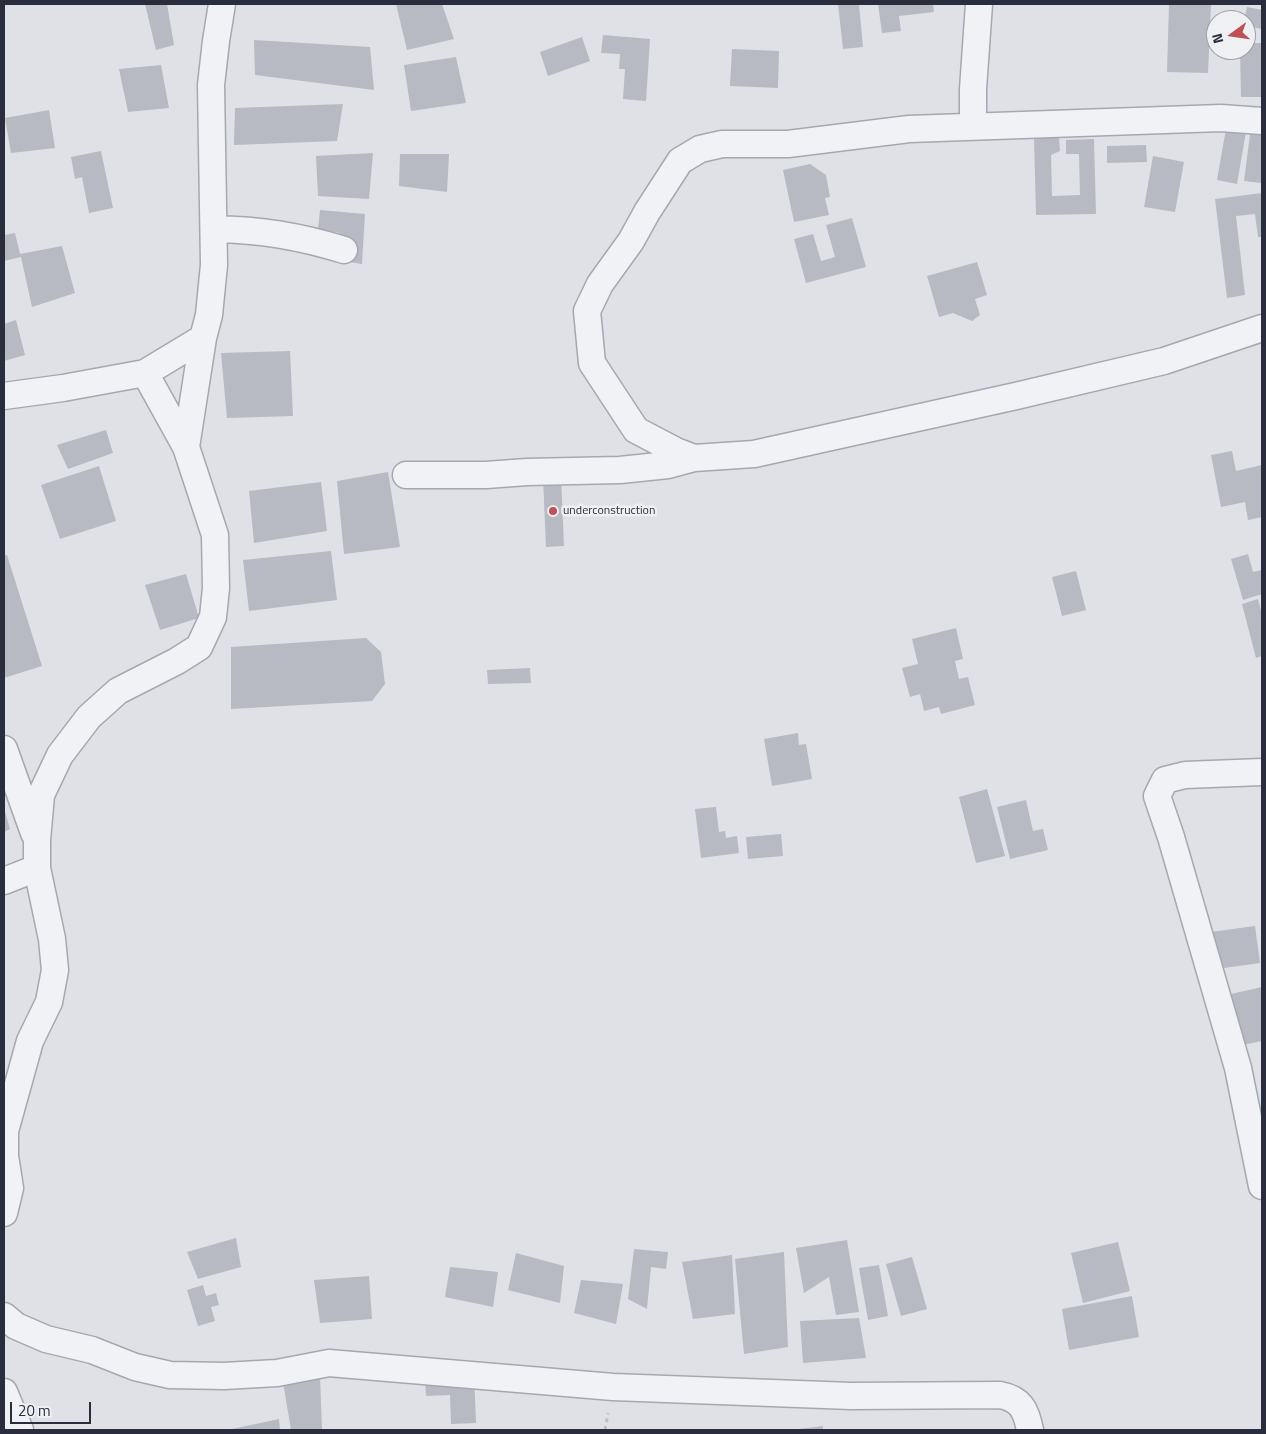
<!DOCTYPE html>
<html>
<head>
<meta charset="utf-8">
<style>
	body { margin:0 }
	#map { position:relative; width:1266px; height:1434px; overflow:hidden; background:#dfe1e7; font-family:"Titillium Web",sans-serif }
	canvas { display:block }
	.frame { position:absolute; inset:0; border:5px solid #2a2e3c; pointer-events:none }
	.north { position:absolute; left:1206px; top:10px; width:50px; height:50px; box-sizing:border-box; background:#eef0f4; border:1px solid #a0a2aa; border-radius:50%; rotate:256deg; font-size:14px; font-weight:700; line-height:20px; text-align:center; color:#2a2e3c }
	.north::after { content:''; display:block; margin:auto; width:18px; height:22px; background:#be5156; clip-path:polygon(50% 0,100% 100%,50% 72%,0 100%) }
	.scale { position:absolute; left:10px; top:1402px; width:81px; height:22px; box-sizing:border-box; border:2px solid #2a2e3c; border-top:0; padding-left:6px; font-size:15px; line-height:18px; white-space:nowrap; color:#2a2e3c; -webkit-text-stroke:4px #eef0f4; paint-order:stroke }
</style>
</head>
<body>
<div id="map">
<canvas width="1266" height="1434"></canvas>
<div class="frame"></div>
<div class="north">N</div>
<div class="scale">20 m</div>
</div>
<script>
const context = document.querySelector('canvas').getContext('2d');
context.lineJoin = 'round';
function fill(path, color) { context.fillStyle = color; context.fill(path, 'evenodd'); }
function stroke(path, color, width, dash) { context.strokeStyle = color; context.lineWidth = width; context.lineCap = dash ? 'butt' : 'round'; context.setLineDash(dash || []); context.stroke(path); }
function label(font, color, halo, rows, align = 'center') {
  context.font = font + ' "Titillium Web",sans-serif'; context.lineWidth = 5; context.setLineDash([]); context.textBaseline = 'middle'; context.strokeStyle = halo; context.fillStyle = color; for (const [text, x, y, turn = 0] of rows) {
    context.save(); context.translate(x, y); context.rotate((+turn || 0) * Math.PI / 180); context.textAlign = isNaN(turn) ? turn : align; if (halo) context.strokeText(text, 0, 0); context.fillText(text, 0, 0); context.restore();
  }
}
const building = new Path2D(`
	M145 4H167L174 45 156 50Z
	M396 4H442L454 39 407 50Z
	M838 4H859L863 47 843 49Z
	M878 4H933L934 12 899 16 901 31 882 33Z
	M1169 4H1211L1208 73 1167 72Z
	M1247 7 1262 10V29L1246 26V20H1244Z
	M603 35 650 39 646 101 623 99 625 69H619L620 54 601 53Z
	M582 37 590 61 548 76 540 52Z
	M254 40 370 47 374 90 255 75Z
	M1246 43H1262V97H1241L1240 50H1246Z
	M732 49 779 51 778 88 730 86Z
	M456 57 466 103 411 111 404 65Z
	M161 65 169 108 128 112 119 69Z
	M343 104 337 141 234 145 235 108Z
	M49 110 55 148 11 153 5 118Z
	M1227 123 1247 126 1237 184 1217 180Z
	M1251 127 1262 128V183L1244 181Z
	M1034 138H1059L1060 151 1051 155 1052 196 1080 195 1079 154H1066V140L1094 139 1096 214 1036 215Z
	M1146 145 1147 162 1107 163V146Z
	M101 151 113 208 89 213 82 177 75 179 71 157Z
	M373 153 369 199 318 196 316 156Z
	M400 154H449L447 192 399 186Z
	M1153 156 1184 162 1175 212 1144 207Z
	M810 164 826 175 830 197 825 198 829 215 794 222 783 170Z
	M1262 193V237H1258L1255 214 1236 216 1245 295 1227 298 1215 199Z
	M320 210 365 214 362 264 342 261 340 233 318 229Z
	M852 218 866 267 806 283 794 239 813 234 821 261 835 257 826 225Z
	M15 233 20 254 62 246 75 293 32 307 21 257 4 261V235Z
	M977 262 987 295 975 299 980 315 972 321 953 313 939 317 927 276Z
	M16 320 25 355 4 361V324Z
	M290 351 293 416 227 418 221 353Z
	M106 430 113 453 68 469 57 445Z
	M1232 451 1236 471 1262 465V517L1248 520 1245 502 1221 507 1211 455Z
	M99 466 116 521 60 539 41 485Z
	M388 472 400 547 344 554 337 481Z
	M561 475 564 546 546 547 543 477Z
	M321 482 327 531 254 543 249 491Z
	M331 551 337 600 249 611 243 560Z
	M1248 554 1253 572 1262 570V594L1243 600 1231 559Z
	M7 555 42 666 4 678V556Z
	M1076 571 1086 610 1062 616 1052 577Z
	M186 574 199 618 160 630 145 585Z
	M1258 599 1262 615V656L1256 658 1242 604Z
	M956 628 963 659 955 661 959 679 968 677 975 705 941 714 939 707 924 711 920 694 910 697 902 668 918 664 912 639Z
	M366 638 381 652 385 684 372 701 231 709V647Z
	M530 668 531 683 488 684 487 670Z
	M798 733 799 745 806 744 812 779 772 786 764 739Z
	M987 789 1005 856 976 863 959 797Z
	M1026 800 1033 831 1043 829 1048 850 1010 859 997 807Z
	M716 807 719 832 725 831 726 838 737 836 739 853 701 858 695 809Z
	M4 808 10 829 4 832Z
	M781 834 783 856 748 859 746 837Z
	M1255 926 1260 963 1217 969 1211 932Z
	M1262 987V1041L1242 1045 1231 994Z
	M236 1238 241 1267 198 1279 187 1252Z
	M847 1240 859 1312 836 1315 829 1277 804 1293 796 1248Z
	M1118 1242 1130 1291 1083 1303 1071 1253Z
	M634 1249 668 1252 666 1269 651 1267 647 1309 628 1299Z
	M784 1252 788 1347 744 1354 735 1259Z
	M516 1253 564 1266 560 1303 508 1290Z
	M732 1255 735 1314 693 1319 682 1262Z
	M912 1257 927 1309 901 1316 886 1264Z
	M879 1265 888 1316 868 1320 859 1268Z
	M450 1267 498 1272 493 1307 445 1297Z
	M369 1276 372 1319 320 1323 314 1280Z
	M581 1280 623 1284 616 1324 574 1313Z
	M203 1285 206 1296 216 1293 219 1305 211 1307 215 1321 198 1326 187 1290Z
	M1132 1296 1139 1337 1069 1350 1062 1309Z
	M859 1318 866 1358 803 1363 800 1321Z
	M474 1375 476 1423 451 1424 450 1395 426 1396 425 1377Z
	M320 1376 322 1430H291L283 1382Z
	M279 1419 280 1430H232V1429Z
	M823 1426V1430H799V1429Z`);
const path = new Path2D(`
	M605 1430 608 1413`);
const street = new Path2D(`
	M973 126V89L979 4
	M214 229C261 230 299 236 344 250
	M4 396 63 388 145 373 203 338
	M186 447 203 338 209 315 214 265 211 85 216 41 222 4
	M694 458 676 451 636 430 592 363 587 311 600 284 631 241 647 212 680 161 700 149 722 144H788L909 129 1221 118 1262 121
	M406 475H486L527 472 620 470 668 465 694 458 754 454 1016 396 1164 361 1262 328
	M4 749 34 833
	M1262 772 1185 775 1165 780 1157 796 1171 837 1238 1068 1262 1186
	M4 881 37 868
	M4 1213 10 1188 5 1156V1131L30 1041 49 1002 55 970 52 939 37 868V840L41 795 60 755 89 717 118 691 177 661 199 647 213 617 216 588 215 535 186 447 145 373
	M4 1316 16 1326 46 1339 92 1350 135 1367 170 1375 224 1376 277 1373 329 1363 613 1387 851 1396 1000 1395C1021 1399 1026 1410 1030 1430
	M4 1392 20 1430`);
const markers = [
	[553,511,5,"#be5156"]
];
const poiNames = [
	["underconstruction",563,511]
];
fill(building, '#b7bac3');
stroke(street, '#a5a8b0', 29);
stroke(path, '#bdbfc5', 3, [4, 4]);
stroke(street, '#f1f2f5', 26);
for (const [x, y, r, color] of markers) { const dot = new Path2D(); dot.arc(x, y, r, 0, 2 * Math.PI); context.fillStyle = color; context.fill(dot); stroke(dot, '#eef0f4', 2); }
label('12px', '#2a2e3c', '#eef0f4', poiNames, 'left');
</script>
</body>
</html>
